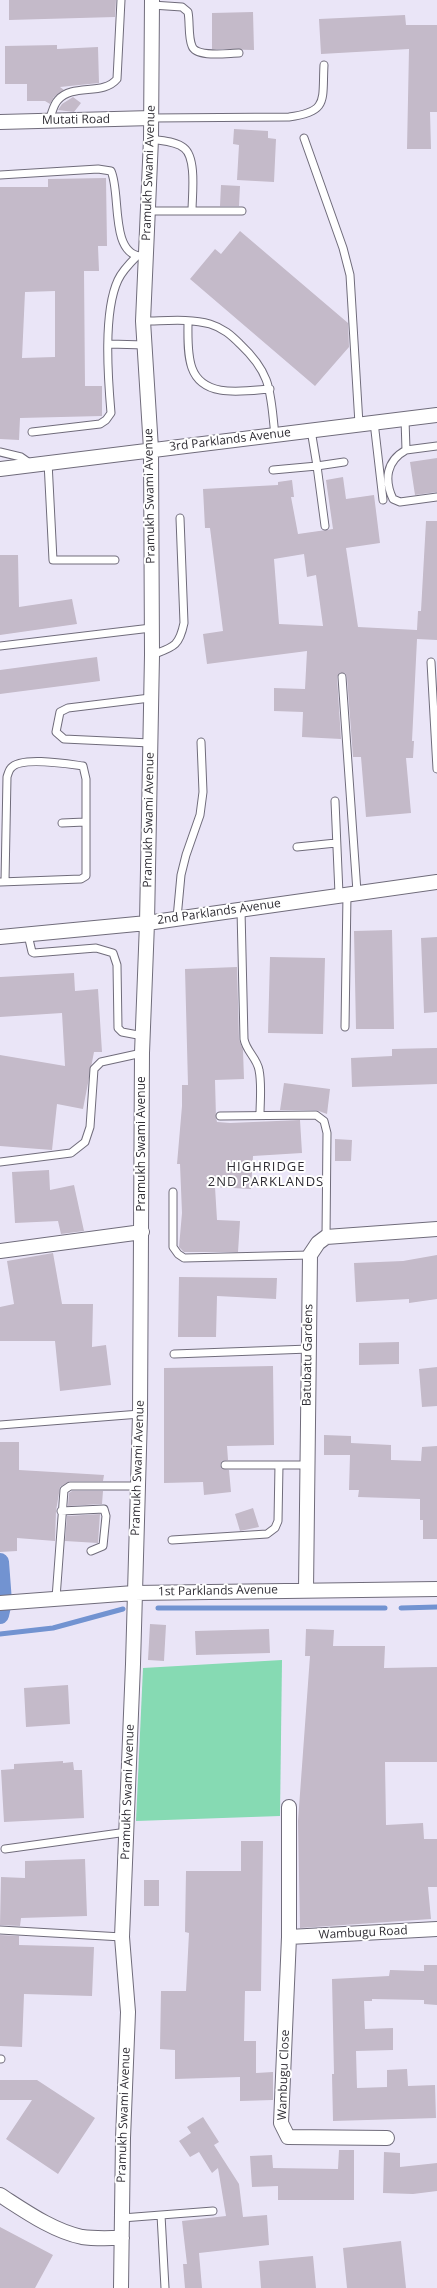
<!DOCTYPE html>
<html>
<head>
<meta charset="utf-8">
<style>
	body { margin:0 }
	canvas { display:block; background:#eae5f7 }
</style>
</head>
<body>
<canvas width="437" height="2288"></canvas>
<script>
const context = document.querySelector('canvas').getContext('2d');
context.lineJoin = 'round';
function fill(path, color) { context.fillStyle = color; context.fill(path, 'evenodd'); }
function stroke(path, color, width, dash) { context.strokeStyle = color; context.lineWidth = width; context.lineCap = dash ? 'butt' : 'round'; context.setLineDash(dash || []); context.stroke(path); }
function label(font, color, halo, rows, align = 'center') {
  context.font = font + ' "Open Sans",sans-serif'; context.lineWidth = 4; context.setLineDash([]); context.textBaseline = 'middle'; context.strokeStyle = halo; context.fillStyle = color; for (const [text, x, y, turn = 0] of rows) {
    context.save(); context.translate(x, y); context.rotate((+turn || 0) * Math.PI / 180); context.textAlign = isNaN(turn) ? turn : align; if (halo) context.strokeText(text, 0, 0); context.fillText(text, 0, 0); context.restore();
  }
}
const green = new Path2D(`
	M282 1660 280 1816 136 1821 143 1668Z`);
const stream = new Path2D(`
	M158 1608H385
	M401 1608 437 1607
	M0 1634 53 1628 123 1609`);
const canal = new Path2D(`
	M0 1562 3 1602 0 1615`);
const building = new Path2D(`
	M9 0H116L115 17 9 20Z
	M253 12 254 50 212 49V13Z
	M405 15 406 25H437V112H430L431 149H407L409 49 321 54 319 19Z
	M57 45V49L98 47 99 83 60 87 64 90 54 97 50 104 45 101H27V84H5V46Z
	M73 97 81 103 74 112 58 110 62 104Z
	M234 129 268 131V138L276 139 274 182 237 180 239 145 233 144Z
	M106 178 107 246H98L99 271H84L85 386H102V416L20 418 19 440 0 439V187H48V179ZM55 291V357L22 358 25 292Z
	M221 185 240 186 239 206H220Z
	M240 231 348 323 349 347 315 386 190 279 215 249 221 254Z
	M437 458V492L415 495 410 462Z
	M343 477 346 499 374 495 380 543 346 548 358 627 417 630 418 611H421L426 521H437V640L417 639 412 741H414L413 758H406L411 813 366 817 361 757H353L347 677 345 673H340L337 677 341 739 302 737 303 712 274 711V688L305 689 307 651 207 664 203 634 223 631 210 528H205L203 489 278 485V482L292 480 294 497H291L298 534 333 529 326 480ZM304 554 307 577 316 575 323 626 279 624 274 559Z
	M0 555H18L19 607 72 599 77 624 0 635Z
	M97 657 100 681 0 694V670Z
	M392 930 394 1029H356L354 931Z
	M437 937V1012L424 1013 421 938Z
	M270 957 325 958 323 1034 268 1033Z
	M237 967 239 1039 243 1050 244 1079 215 1080 216 1118 217 1122 230 1123 300 1120 302 1153 253 1156 251 1189 215 1187 217 1220 240 1221 238 1252H184L179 1247 182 1213 180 1164H177L182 1106V1085H188L185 969Z
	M74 973 75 991 98 989 102 1052H94L83 1109 57 1104 52 1150 0 1146V1055L65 1066 62 1013 0 1017V977Z
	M437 1048V1084L352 1087 351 1058 392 1056V1049Z
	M284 1083 330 1089 327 1114 316 1110H280Z
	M335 1139 352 1140 351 1161H335Z
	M49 1170 50 1190 74 1185 84 1231 61 1234 58 1221 15 1223 12 1172Z
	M53 1253 62 1304H93L92 1347 106 1345 111 1385 60 1391 55 1341H0V1307L14 1304 7 1261Z
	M437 1255V1299L409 1303V1299L356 1302 354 1263 403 1261Z
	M179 1277 277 1278 276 1299 217 1296 216 1337H178Z
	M399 1342V1364L359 1365V1343Z
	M273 1366 274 1445 227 1446 228 1460 222 1461 220 1465 223 1469 229 1470 231 1492 204 1495 203 1482 164 1483V1368Z
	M437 1367V1406L422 1407 419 1369Z
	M324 1435 351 1436V1443L391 1445V1460L421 1461 422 1447 437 1446V1539H423V1520H420V1499L358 1497 359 1490H349L350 1455H324Z
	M0 1442H19V1470L104 1475 103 1481H70L60 1487 56 1511 55 1541 17 1538V1551L0 1552Z
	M72 1491H103L102 1504 68 1506 69 1493Z
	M253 1508 259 1527 240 1531 235 1514Z
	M100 1514 98 1543 65 1541 67 1516Z
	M150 1624 166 1625 164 1661 148 1660Z
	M269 1629 270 1653 196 1655 195 1631Z
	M306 1629 334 1630 333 1646H385L384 1668 437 1667V1762H385L386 1825 423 1823 424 1839H437V1887H428L431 1919 300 1928 298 1821 310 1656H305Z
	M68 1685 70 1724 26 1727 24 1688Z
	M63 1761V1763L73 1762 74 1770H82L84 1818 4 1822 1 1770 14 1769V1764Z
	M241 1841H263L261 1991H245L244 2041H256V2073L273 2072V2100L240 2101V2077L175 2079V2050L160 2049 161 1991H186L189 1933 185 1932 186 1871H241Z
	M85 1859 87 1916 21 1918 20 1926 0 1925 1 1877 25 1878V1861Z
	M144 1880H159V1906H144Z
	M0 1935 19 1936V1945L94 1947 92 1996 24 1994 22 2047 0 2046Z
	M424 1965H437V2005L424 2004V2000L372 1999V2001H364L365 2029 393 2028V2050L356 2051 357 2088 387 2087V2070L407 2069 408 2086 435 2085 436 2118 333 2121 332 2074H334L332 1979 389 1976 390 1970 424 1971Z
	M0 2080H37L95 2118 58 2174 6 2139 32 2100H0Z
	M203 2117 219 2142 214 2145 239 2184 243 2217 267 2215 269 2245 199 2253 202 2288H185L183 2264H187L182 2221 226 2216 218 2168 212 2173 199 2152 190 2157 179 2141 191 2133 187 2127Z
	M339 2150H354V2200H278V2186L252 2187 250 2156 272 2155 273 2168 338 2169Z
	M384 2152 400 2153V2167L437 2163V2191L413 2194 383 2193Z
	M0 2227 53 2255 35 2288H0Z
	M401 2241 406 2288H347L343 2248Z
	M313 2256 316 2288H261L259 2261Z`);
const service = new Path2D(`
	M152 5 182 7 188 12C190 22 188 37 192 46 196 58 228 53 239 53
	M152 118 289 117C329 112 322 100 324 65
	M49 120C52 114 53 105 58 100 73 83 103 96 117 79L121 0
	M304 138 343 248 350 275 359 424
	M151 139C161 141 176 141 184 148 197 158 192 196 192 211
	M0 175 98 169 111 171C121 192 110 253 140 256
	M149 211H242
	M143 321C164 321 190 318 210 324 223 328 231 335 240 344 273 375 270 393 275 435
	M188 322C188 336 187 354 192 368 203 399 244 391 270 389
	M109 344 145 345
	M405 419 406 450 437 446
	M374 422 383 500
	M311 430 317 466 344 462
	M32 432 100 424 106 420 111 413C108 378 103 312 118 280 122 271 130 263 137 256
	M406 450C386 461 384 480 393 499L400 502 437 497
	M0 452 21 457 31 464
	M48 462 53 560H115
	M273 470 317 466 325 526
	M0 646 151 628
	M152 655C173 647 179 647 184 623L180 518
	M431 662 437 769
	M342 677 357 892
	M150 743 64 739 56 732 60 712 68 708 150 698
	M335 801 339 894
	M62 823 85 822
	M297 847 336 843
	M0 882 81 879 86 876V779L83 766C68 764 21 756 11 768 9 770 8 774 7 777L5 881
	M241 910 244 1039C246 1051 257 1058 259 1070 262 1084 260 1101 260 1115
	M177 918 181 875 186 855 200 815 203 792 201 742
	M28 935 32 952 34 953 96 948 113 953 117 965 118 1028 122 1032 143 1036
	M345 1027 347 894
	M220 1116 316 1115 324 1121 327 1133 326 1237
	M0 1162 71 1153 85 1142 90 1127 94 1069 101 1062 142 1053
	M173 1192V1247L178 1254 184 1258 310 1255
	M174 1354 309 1349
	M0 1425 140 1414
	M225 1465H307
	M61 1511 104 1509 106 1516 103 1546 91 1551
	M172 1540 267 1534 275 1528 278 1521 279 1465
	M56 1598 64 1490 70 1486H138
	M5 1849 127 1832
	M0 1930 122 1937
	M0 2059H1
	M161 2215 165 2288
	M122 2218 213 2211`);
const minor = new Path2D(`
	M0 122 152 118
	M0 469 437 415
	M0 937 147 923 437 882
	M0 1251 142 1232
	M306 1590 310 1255 318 1243 326 1237 437 1229
	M0 1603 134 1593 437 1589
	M289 1807V1937L281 2123 288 2137 387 2138
	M289 1937 437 1929
	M0 2195C25 2211 53 2231 82 2237 95 2239 109 2238 122 2238
	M121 2288 123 2138 128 2012 122 1937 133 1664 140 1414 142 1053 147 923 152 655 151 449 143 321 151 139 152 0`);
const streetNames = [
	["Mutati Road",76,120,-1],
	["Pramukh Swami Avenue",149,173,-88],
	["3rd Parklands Avenue",230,440,-7],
	["Pramukh Swami Avenue",150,496,-91],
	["Pramukh Swami Avenue",149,820,-89],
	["2nd Parklands Avenue",219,912,-8],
	["Pramukh Swami Avenue",142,1144,-90],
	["Batubatu Gardens",308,1355,-89],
	["Pramukh Swami Avenue",138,1468,-88],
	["1st Parklands Avenue",218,1591,-1],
	["Pramukh Swami Avenue",128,1792,-88],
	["Wambugu Road",363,1933,-3],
	["Wambugu Close",284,2075,-88],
	["Pramukh Swami Avenue",124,2115,-88]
];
const neighbourhoodNames = [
	["HIGHRIDGE",266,1167],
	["2ND PARKLANDS",266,1182]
];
fill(green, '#86dab3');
stroke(stream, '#7293d1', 5);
stroke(canal, '#7293d1', 18);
fill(building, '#c4bac9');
stroke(service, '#706c7b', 9);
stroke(minor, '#706c7b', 16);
stroke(service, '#fff', 7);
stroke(minor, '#fff', 14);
label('12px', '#302e35', '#fff', streetNames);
context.letterSpacing = '1px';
label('13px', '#302e35', '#fff', neighbourhoodNames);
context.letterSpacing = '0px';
</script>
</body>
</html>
